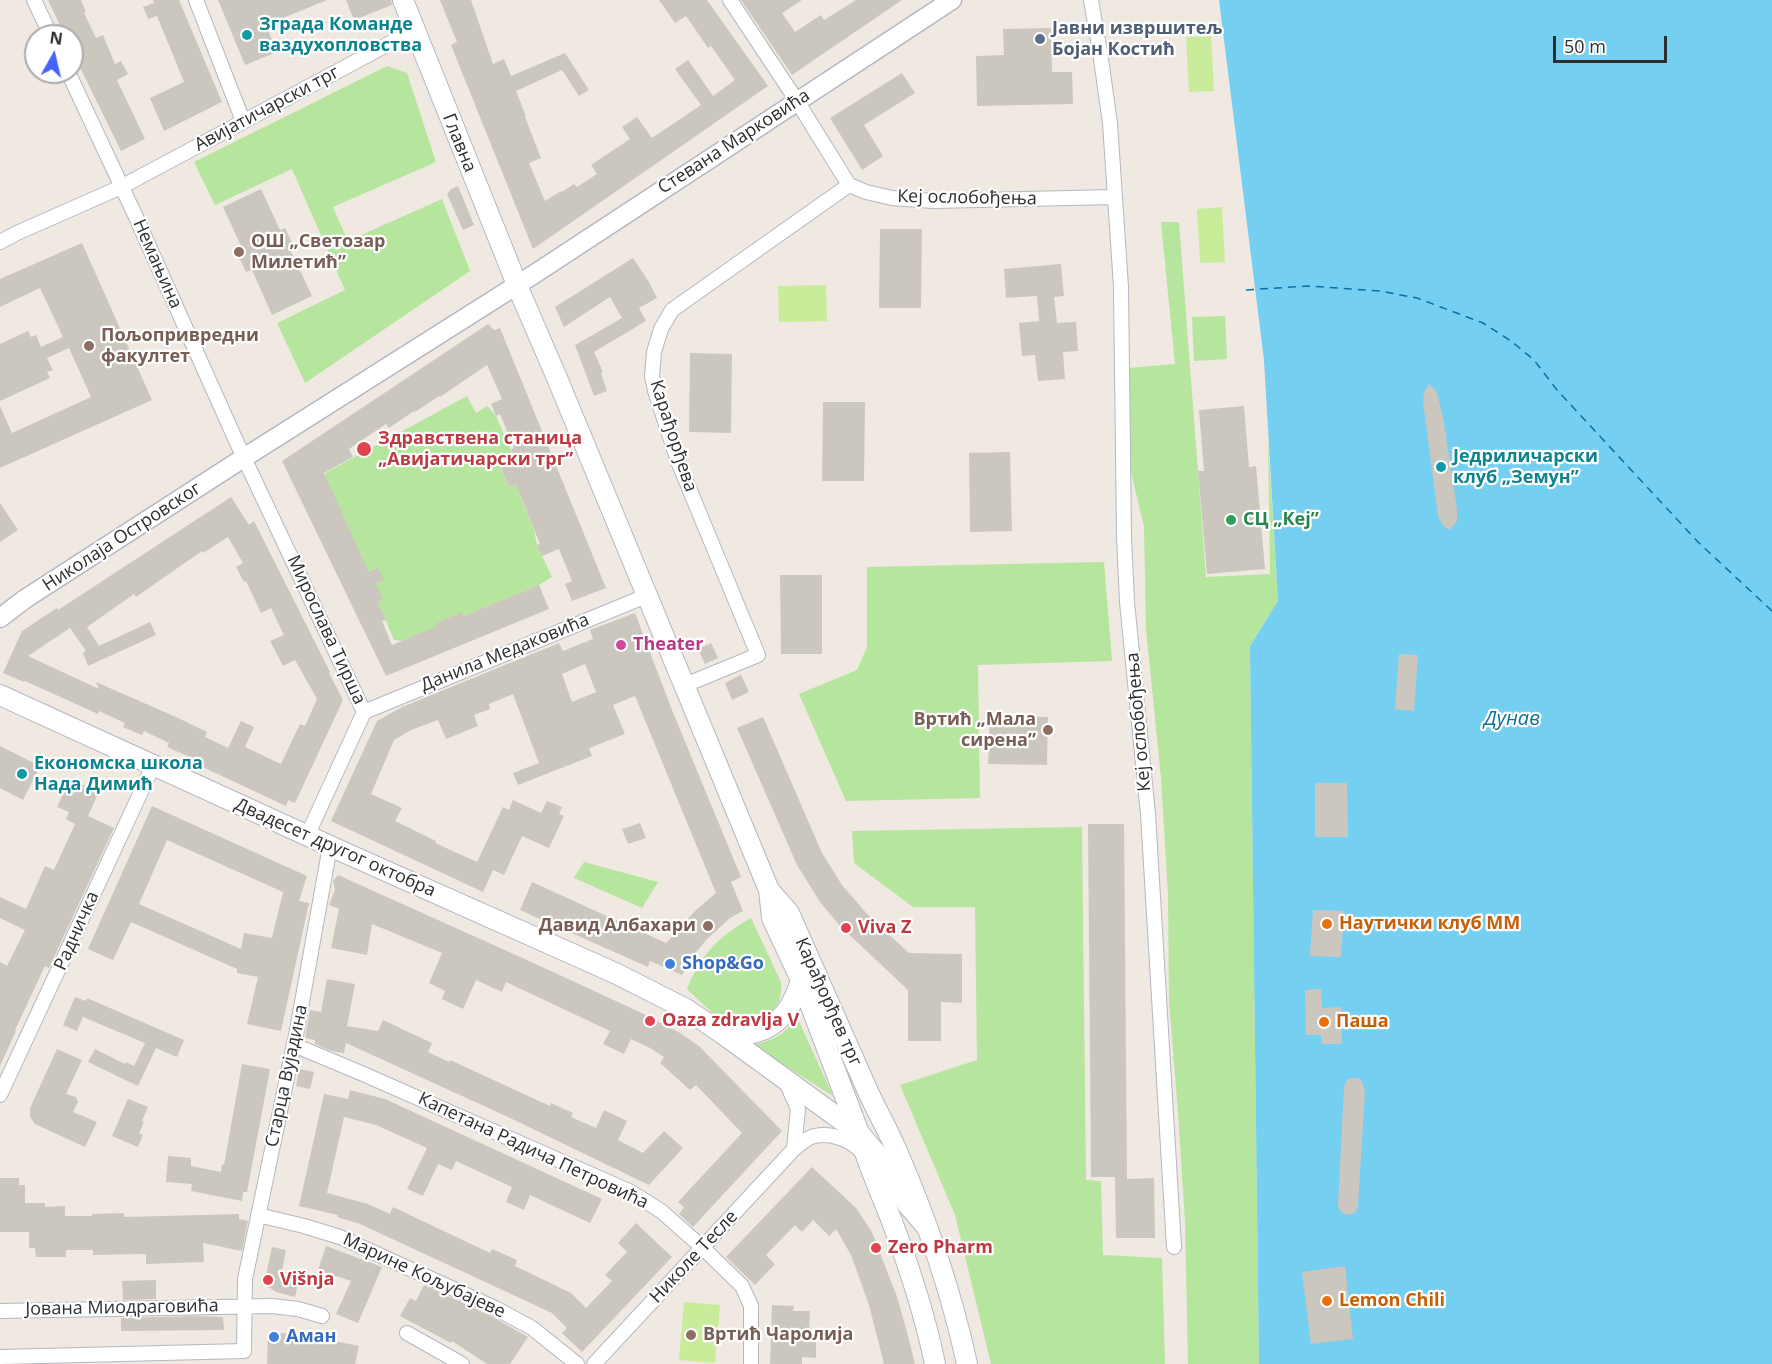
<!DOCTYPE html>
<html>
<head>
<meta charset="utf-8">
<style>
	body { margin:0 }
	#map { position:relative; width:1772px; height:1364px; overflow:hidden; background:#efe9e1; font-family:"Open Sans",sans-serif }
	canvas { display:block }
	.north { position:absolute; left:24px; top:24px; width:60px; height:60px; box-sizing:border-box; background:#fff; border:2px solid #ababab; border-radius:50%; rotate:8deg; font-size:16px; font-weight:700; line-height:24px; text-align:center; color:#2e2e2e }
	.north::after { content:''; display:block; margin:auto; width:21px; height:27px; background:#4264fb; clip-path:polygon(50% 0,100% 100%,50% 72%,0 100%) }
	.scale { position:absolute; left:1553px; top:36px; width:114px; height:27px; box-sizing:border-box; border:3px solid #2e2e2e; border-top:0; padding-left:8px; font-size:18px; line-height:21px; white-space:nowrap; color:#2e2e2e; -webkit-text-stroke:4px #fff; paint-order:stroke }
</style>
</head>
<body>
<div id="map">
<canvas width="1772" height="1364"></canvas>
<div class="north">N</div>
<div class="scale">50 m</div>
</div>
<script>
const context = document.querySelector('canvas').getContext('2d');
context.lineJoin = 'round';
function fill(path, color) { context.fillStyle = color; context.fill(path, 'evenodd'); }
function stroke(path, color, width, dash) { context.strokeStyle = color; context.lineWidth = width; context.lineCap = dash ? 'butt' : 'round'; context.setLineDash(dash || []); context.stroke(path); }
function label(font, color, halo, rows, align = 'center') {
  context.font = font + ' "Open Sans",sans-serif'; context.lineWidth = 4.5; context.setLineDash([]); context.textBaseline = 'middle'; context.strokeStyle = halo; context.fillStyle = color; for (const [text, x, y, turn = 0] of rows) {
    context.save(); context.translate(x, y); context.rotate((+turn || 0) * Math.PI / 180); context.textAlign = isNaN(turn) ? turn : align; if (halo) context.strokeText(text, 0, 0); context.fillText(text, 0, 0); context.restore();
  }
}
const green = new Path2D(`
	M387 66 407 73 436 162 333 207 348 241 442 199 470 271 305 383 277 323 345 290 292 169 215 205 194 162Z
	M1161 222H1179L1206 577 1270 574 1268 440 1278 601 1250 646 1259 1364H1188L1185 1222 1178 1112 1169 1002 1168 894 1161 778 1146 629 1144 527 1129 463 1128 368 1175 364Z
	M1225 316 1227 359 1194 361 1192 317Z
	M467 396 476 413 487 406 496 416 516 462 501 469 509 488 520 484V496L534 530 537 545 552 577 539 585 463 616 461 613 436 623 438 629 414 642 394 640 378 602 376 583 383 579 378 567 369 572 324 476 327 472Z
	M1104 562 1112 661 978 665 980 798 846 801 799 694 857 670 867 647V567Z
	M1082 827 1086 1180 1101 1181 1103 1255 1162 1258 1165 1364H991L955 1215 900 1085 977 1060 975 907H913L854 863 852 831Z
	M584 862 658 882 642 908 574 878Z
	M751 918 781 982C784 1007 768 1018 745 1023 740 1025 732 1026 727 1024 719 1020 695 997 687 989 701 954 718 937 751 918Z
	M797 1017 833 1096 752 1045C774 1040 783 1036 797 1017Z`);
const pitch = new Path2D(`
	M1211 36 1214 91 1189 92 1186 37Z
	M1222 207 1225 262 1200 263 1197 209Z
	M826 285 827 321 779 322 778 286Z
	M684 1302 720 1305 715 1363 679 1360Z`);
const water = new Path2D(`
	M1219 0H1772V1364H1259L1250 646 1278 601 1264 360Z`);
const ferry = new Path2D(`
	M1246 290 1308 286 1380 291 1417 298 1483 323 1511 341 1534 360 1557 390 1698 542 1772 611`);
const building = new Path2D(`
	M48 0H81L86 12 84 13 96 38 103 35 115 64 121 61 128 74 117 80 145 139 121 151 72 51V36H65Z
	M153 0H179L222 102 164 131 150 98 184 82 157 16 148 19 143 7 154 3Z
	M218 0H327L266 25 277 52 245 65Z
	M346 0H391L392 5 354 20Z
	M440 0H471L493 64 504 59 511 76 565 53 589 90 579 96 562 70 516 91 526 116 525 117 541 158 529 163 545 201 561 191 562 192 574 184 577 187 597 174 591 165 630 139 622 127 637 117 652 138 701 105 675 69 688 60 713 96 735 80 711 46 708 48 686 16 675 23 659 0H707L768 86 533 249 451 45 457 42Z
	M741 0H802L782 13 795 32 821 15 824 20 856 0H902L792 75Z
	M1051 28 1052 72H1072L1073 104 977 106 976 56 1004 55 1003 29Z
	M902 73 915 93 864 125 883 156 862 170 830 118Z
	M458 186 474 225 463 230 447 194 451 189Z
	M261 189 280 230 285 228 294 247 290 249 312 296 272 315 252 270 246 272 236 251 242 248 223 207Z
	M880 229H922L921 308H879Z
	M82 243 152 400 0 468V406L12 433 91 397 69 348 47 358 53 370 47 372 50 378 0 401V344L28 331 31 337 36 335 41 347 63 337 40 288 0 307V279Z
	M633 258 649 282 657 298 639 308 646 321 594 352 603 372 601 373 607 391 594 396 575 345 622 318 610 297 564 327 555 307Z
	M1061 264 1064 296 1054 297 1057 323 1076 322 1078 351 1063 352 1065 379 1038 381 1035 355 1022 356 1019 323 1039 321 1037 296 1006 298 1004 269Z
	M488 324 494 330 500 328 606 588 572 601 565 584 572 581 559 549 542 556 537 545 540 544 516 485 509 488 501 468 516 462 511 449 514 448 500 414 496 416 491 404 502 399 487 365 440 397 439 396 415 412 414 411 389 428 386 424 349 449 353 457 324 473 369 572 378 567 384 580 376 583 383 599 378 602 386 620 382 621 392 645 437 626 436 623 462 612 463 616 539 585 549 609 386 676 282 461Z
	M690 353 732 354 731 433 689 432Z
	M1429 384 1437 392 1444 423 1457 509V521L1450 530 1444 527 1438 516 1423 402 1424 392Z
	M823 402H865L864 481H822Z
	M1244 406 1249 467 1256 466 1265 569 1207 574 1198 471H1204L1199 410Z
	M1010 452 1012 531 970 532 969 453Z
	M231 497 249 525 254 521 330 672 329 673 343 700 295 803 288 800 286 806 192 762 194 759 167 747 169 743 144 731 142 735 123 727 125 723 99 711 98 714 25 681 24 682 3 673 22 631 57 608 58 610ZM228 537 243 563 236 567 244 582 246 581 261 613 271 608 284 635 270 641 283 666 295 660 317 699 305 726 300 724 281 764 245 747 254 727 241 721 228 748 205 737 207 732 176 717 96 682 99 689 28 656 70 628 86 651 83 653 88 666 156 635 150 622 99 646 87 627 134 594 136 597 202 551 203 553Z
	M0 503 18 530 0 542Z
	M780 575H822V654H781Z
	M635 613 672 710 741 877 731 882 743 911 730 918 707 939 692 957 682 975 650 961 648 967 520 910 532 882 666 943 696 910 716 893 635 696 613 705 625 734 589 748 592 756 518 785 513 773 539 763 513 694 489 704 490 709 474 715 478 726 446 739 438 720 411 730 394 740 371 794 402 808 395 821 436 841 435 843 477 862 503 807 509 810 513 800 541 813 547 801 562 807 559 814 564 816 549 848 522 836 504 875 493 870 483 892 331 821 377 721 402 707 559 643 563 651 593 639 590 630ZM585 664 596 692 572 702 562 674Z
	M711 643 718 658 705 664 698 649Z
	M1399 654 1418 655 1414 711 1395 709Z
	M741 675 749 692 732 700 725 683Z
	M990 715 1048 717 1047 765 988 764Z
	M763 717 822 853 842 885 868 915 909 953 962 954V1003L941 1002V1041H908V990L840 926 820 902 797 865 737 728Z
	M0 746 40 766 23 800 0 788Z
	M70 779 99 792 88 816 114 828 49 968 45 966 15 1030 16 1031 0 1066V962L7 966 25 930 0 918V897L26 909 45 866 54 870 75 824 66 819 69 812 57 807Z
	M1315 783H1347L1348 837H1315Z
	M152 806 307 876 299 901 309 903 281 1031 247 1024 258 977 237 973V969L131 922 113 960 88 949ZM167 840 283 892 272 938 244 933 241 949 139 904Z
	M640 823 646 838 628 844 622 829Z
	M1088 824H1124L1127 1179 1154 1178 1155 1238H1116L1115 1177H1091Z
	M338 875 538 965 646 1015 680 1033 699 1046 782 1131 693 1227 679 1214 684 1207 678 1202 742 1133 696 1085 690 1090 660 1063 664 1057 650 1048 631 1039 624 1054 603 1044 610 1031 506 982 502 992 476 980 463 1009 442 999 445 991 429 983 442 953 372 924 367 955 331 948 339 909 329 905 335 890 333 881Z
	M1313 910 1344 911 1341 957 1310 956Z
	M327 979 355 984 347 1026 378 1031 383 1020 432 1043 428 1052 449 1062 450 1060 550 1106 551 1103 573 1113 571 1117 596 1128 604 1110 627 1121 618 1140 643 1153 664 1131 683 1148 649 1185 508 1117 346 1043 344 1053 331 1051 315 1044V1040L305 1038 310 1010 321 1012Z
	M1321 989 1322 1008 1341 1007 1342 1044H1322L1321 1035H1306L1305 990Z
	M75 997 86 1001 87 998 184 1040 177 1057 156 1048 138 1086 88 1062 95 1049 125 1064 126 1062 134 1066 145 1043 83 1017 77 1031 63 1025Z
	M57 1049 82 1060 66 1094 76 1097 78 1102 73 1112 97 1122 85 1147 35 1124 30 1117V1108Z
	M242 1064 270 1069 247 1192H243L242 1201 191 1191 192 1184 166 1182 168 1156 191 1158V1166L221 1172 222 1164 224 1165Z
	M299 1069 314 1072 310 1089 296 1086Z
	M1352 1078 1361 1079 1365 1091 1358 1206 1355 1213 1346 1215 1340 1211 1338 1206 1344 1087 1347 1080Z
	M350 1090 385 1099 602 1199 590 1223 530 1195 524 1210 506 1202 512 1187 456 1161 452 1170 438 1164 423 1196 407 1189 427 1148 376 1125 344 1117 327 1193 368 1204 390 1214 393 1207 490 1253 492 1249 517 1260 515 1266 571 1293 586 1308 612 1281 605 1275 627 1252 618 1243 636 1223 672 1257 582 1352 562 1333 567 1328 552 1313 360 1224 337 1217 338 1215 299 1206 324 1094 348 1099Z
	M128 1099 148 1107 142 1121 144 1122 139 1133 143 1135 138 1147 112 1136Z
	M812 1167 856 1208 872 1232 897 1297 907 1332 915 1364H884L869 1305 851 1255 836 1229 829 1236 813 1220 802 1232 795 1225 766 1255 775 1264 755 1285 726 1257Z
	M0 1178H19V1185H25V1203H45V1207L65 1206V1216H92V1214L124 1213V1217L239 1214V1219L248 1221 242 1251 203 1243 204 1262 146 1264V1254L93 1255V1250H66V1257H36L35 1248H29V1232H0Z
	M326 1246 382 1267 358 1323 336 1314 351 1281 318 1270Z
	M272 1247 286 1250 282 1271 300 1275 295 1297 276 1292 264 1284Z
	M1345 1266 1353 1339 1311 1344 1302 1272Z
	M156 1280V1299L123 1300 122 1281Z
	M424 1285 491 1316 528 1337 510 1364H487L452 1341 451 1343 400 1316 410 1298 416 1301Z
	M772 1305 794 1306 793 1311H810L809 1336H816V1358L802 1357V1364H770Z
	M196 1316 223 1317 224 1330 121 1331V1318Z
	M268 1333 311 1334 334 1338V1341L359 1346 355 1364H267Z`);
const minor = new Path2D(`
	M34 0 51 36
	M196 0 243 121
	M730 0 797 101 849 185 866 192 892 198 933 201 1115 197
	M1091 0 1100 52 1110 123 1121 287 1124 537 1127 602 1148 814 1174 1247
	M68 72 135 215 238 445 364 712 307 836
	M0 242 17 233 121 187 394 41 415 32
	M685 685 758 655 679 464 655 391 652 376 654 352 661 329 672 310 849 185
	M364 712 646 596
	M294 1045 361 1073 631 1192 661 1211 703 1248 742 1286 751 1306V1364
	M786 1082 798 1109 794 1149
	M0 1095 153 766
	M258 1215 304 1226 340 1237 495 1308 532 1328 577 1364
	M0 1311 272 1306 298 1309 322 1316
	M407 1333 462 1364
	M0 1357 244 1351 245 1279 297 1030 330 846
	M594 1364 794 1149C801 1144 807 1137 815 1136 832 1132 854 1141 864 1155`);
const tertiary = new Path2D(`
	M0 618 25 599 231 466 536 273 952 0`);
const secondary = new Path2D(`
	M403 0 522 297 557 378 769 890 772 918 801 980 859 1133C867 1163 880 1191 891 1219 909 1266 925 1315 935 1364
	M0 695 341 851 615 973 686 1009 723 1034 859 1133 880 1158 907 1204 926 1226
	M769 890 789 913C815 971 840 1029 866 1087 875 1108 887 1128 896 1149 926 1218 951 1290 967 1364
	M723 1034C765 1039 789 1021 801 980`);
const markers = [
	[247,35,6,"#0f9aa8"],
	[1040,39,6,"#5c6f8a"],
	[239,252,6,"#8d6e63"],
	[89,346,6,"#8d6e63"],
	[364,449,8,"#e0444e"],
	[1441,467,6,"#0f9aa8"],
	[1231,520,6,"#2e9e5b"],
	[621,645,6,"#d1479c"],
	[1048,730,6,"#8d6e63"],
	[22,774,6,"#0f9aa8"],
	[1327,924,6,"#e8710a"],
	[708,926,6,"#8d6e63"],
	[846,928,6,"#e0444e"],
	[670,964,6,"#3f7fe0"],
	[650,1021,6,"#e0444e"],
	[1324,1022,6,"#e8710a"],
	[876,1248,6,"#e0444e"],
	[268,1280,6,"#e0444e"],
	[1327,1301,6,"#e8710a"],
	[691,1335,6,"#8d6e63"],
	[274,1337,6,"#3f7fe0"]
];
const cultureNames = [
	["Зграда Команде",259,25],
	["ваздухопловства",259,46],
	["Једриличарски",1453,457],
	["клуб „Земун”",1453,478],
	["Економска школа",34,764],
	["Нада Димић",34,785]
];
const serviceNames = [
	["Јавни извршитељ",1052,29],
	["Бојан Костић",1052,50]
];
const streetNames = [
	["Авијатичарски трг",267,109,-28],
	["Стевана Марковића",734,142,-33],
	["Главна",459,143,68],
	["Кеј ослобођења",967,198,1],
	["Немањина",157,264,66],
	["Карађорђева",673,436,72],
	["Николаја Островског",122,537,-33],
	["Мирослава Тирша",326,630,65],
	["Данила Медаковића",505,653,-22],
	["Кеј ослобођења",1139,722,-95],
	["Двадесет другог октобра",335,848,24],
	["Радничка",77,931,-66],
	["Карађорђев трг",828,1002,66],
	["Старца Вујадина",287,1076,-78],
	["Капетана Радича Петровића",533,1151,25],
	["Николе Тесле",694,1257,-47],
	["Марине Кољубајеве",424,1276,25],
	["Јована Миодраговића",122,1308,-1]
];
const educationNames = [
	["ОШ „Светозар",251,242],
	["Милетић”",251,263],
	["Пољопривредни",101,336],
	["факултет",101,357],
	["Вртић „Мала",1036,720,"right"],
	["сирена”",1036,741,"right"],
	["Давид Албахари",696,926,"right"],
	["Вртић Чаролија",703,1335]
];
const healthNames = [
	["Здравствена станица",378,439],
	["„Авијатичарски трг”",378,460],
	["Viva Z",858,928],
	["Oaza zdravlja V",662,1021],
	["Zero Pharm",888,1248],
	["Višnja",280,1280]
];
const leisureNames = [
	["СЦ „Кеј”",1243,520]
];
const hotelNames = [
	["Theater",633,645]
];
const foodNames = [
	["Наутички клуб ММ",1339,924],
	["Паша",1336,1022],
	["Lemon Chili",1339,1301]
];
const shopNames = [
	["Shop&Go",682,964],
	["Аман",286,1337]
];
const waterNames = [
	["Дунав",1512,719]
];
fill(green, '#b6e59e');
fill(pitch, '#c9ec9a');
fill(water, '#75cff0');
stroke(ferry, '#0d6fa3', 1.5, [8, 6]);
fill(building, '#cbc7bf');
stroke(minor, '#b4b7c1', 16);
stroke(tertiary, '#b4b7c1', 21);
stroke(secondary, '#b4b7c1', 22);
stroke(minor, '#fff', 14);
stroke(tertiary, '#fff', 18);
stroke(secondary, '#fff', 20);
for (const [x, y, r, color] of markers) { const dot = new Path2D(); dot.arc(x, y, r, 0, 2 * Math.PI); context.fillStyle = color; context.fill(dot); stroke(dot, '#fff', 2); }
label('bold 18px', '#0d838f', '#fff', cultureNames, 'left');
label('bold 18px', '#4e5e75', '#fff', serviceNames, 'left');
label('18px', '#2e2e2e', '#fff', streetNames);
label('bold 18px', '#785e54', '#fff', educationNames, 'left');
label('bold 18px', '#be3a42', '#fff', healthNames, 'left');
label('bold 18px', '#27864d', '#fff', leisureNames, 'left');
label('bold 18px', '#b23c85', '#fff', hotelNames, 'left');
label('bold 18px', '#c56008', '#fff', foodNames, 'left');
label('bold 18px', '#366cbe', '#fff', shopNames, 'left');
label('italic 20px', '#0d6fa3', '#fff', waterNames);
</script>
</body>
</html>
